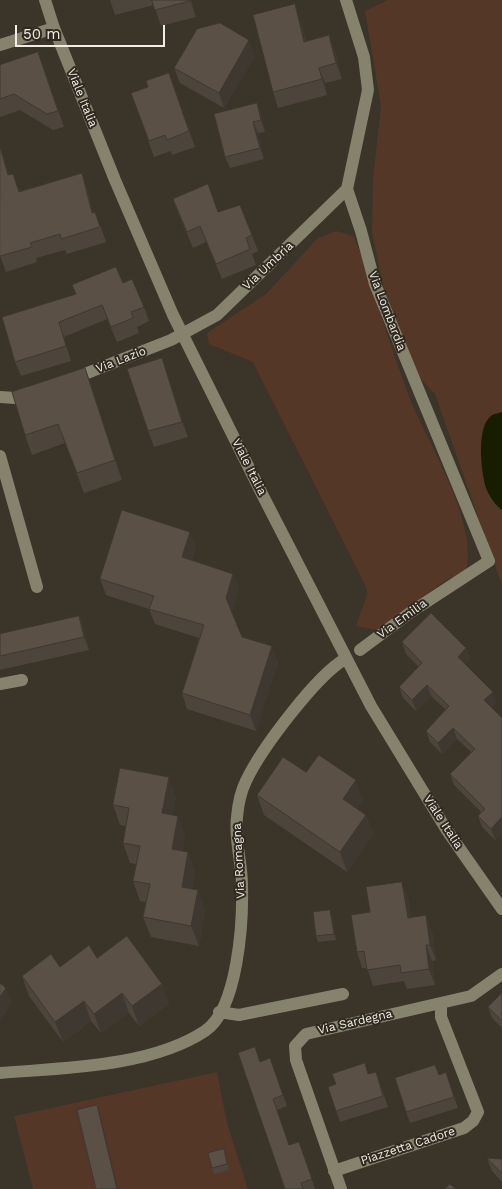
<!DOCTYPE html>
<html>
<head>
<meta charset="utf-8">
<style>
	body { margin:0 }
	#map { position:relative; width:502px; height:1189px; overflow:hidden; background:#3a3429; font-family:"Work Sans",sans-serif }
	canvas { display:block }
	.scale { position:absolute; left:15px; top:25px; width:150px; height:22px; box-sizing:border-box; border:2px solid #f1ede6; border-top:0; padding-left:6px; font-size:15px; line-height:18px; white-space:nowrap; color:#f1ede6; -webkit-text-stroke:4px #2f2a1f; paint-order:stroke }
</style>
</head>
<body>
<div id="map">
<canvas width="502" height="1189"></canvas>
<div class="scale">50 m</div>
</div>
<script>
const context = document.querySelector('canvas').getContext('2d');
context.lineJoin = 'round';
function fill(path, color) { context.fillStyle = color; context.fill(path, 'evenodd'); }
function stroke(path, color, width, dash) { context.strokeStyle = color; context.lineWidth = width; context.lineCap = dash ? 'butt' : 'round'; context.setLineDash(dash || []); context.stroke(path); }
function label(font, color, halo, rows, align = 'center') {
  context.font = font + ' "Work Sans",sans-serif'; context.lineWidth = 4; context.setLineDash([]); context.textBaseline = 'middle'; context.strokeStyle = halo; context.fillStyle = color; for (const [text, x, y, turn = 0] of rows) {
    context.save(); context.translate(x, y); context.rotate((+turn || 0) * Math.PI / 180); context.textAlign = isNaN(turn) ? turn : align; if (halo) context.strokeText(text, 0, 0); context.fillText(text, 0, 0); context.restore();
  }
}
const green = new Path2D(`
	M388 0H502V585L435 394 418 376 383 286 372 232 373 179 381 106 365 11Z
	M336 231 353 236 362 256C377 302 391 348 408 394 427 444 479 520 466 573L448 579 377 630 356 626 367 595V589L253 362 209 344 207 333 266 294 318 238Z
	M217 1072 227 1123 248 1189H33L14 1116Z`);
const water = new Path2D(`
	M502 412V510C496 506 489 496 486 488 481 472 476 427 491 416 493 414 499 413 502 412Z`);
const minor = new Path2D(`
	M45 0 54 28 115 180 173 315 262 494 371 706 446 829 502 909
	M346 0 364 57 368 90 347 189 361 231 375 284 489 561 411 612 360 650
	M0 45 54 28
	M72 379 171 340 217 315 347 189
	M0 397 15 398 29 393
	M0 456 37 587
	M0 684 22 680
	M219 1012 239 1015 343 994
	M0 1073C63 1068 151 1067 205 1031 238 1009 243 922 242 885 242 862 234 840 237 817 238 806 241 791 246 781 261 749 316 676 345 659
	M334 1171 464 1128 473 1121 478 1112 441 1017V1003
	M341 1189 296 1060 295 1046 306 1034 471 996 502 974`);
const wall = new Path2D(`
	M110 0H191L196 17 161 26 154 5 115 15Z
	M300 20 306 41 329 35 335 51 342 79 325 83 327 95 278 108 273 92Z
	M38 52 64 127 53 130 20 110 0 117V65Z
	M255 56 224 108 180 83 174 68Z
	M169 73 195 147 172 155 171 151 154 157 131 93 148 87Z
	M257 103 261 114 265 132 258 133 264 159 230 168 225 157Z
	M0 146 9 175 20 191 82 173 87 189 93 212 101 227 106 242 67 254 65 250 36 258 37 262 6 272 0 256Z
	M173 199 218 212 252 235 258 251 252 254 256 265 222 279 206 242 193 248 179 215Z
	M123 283 144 307 149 321 137 327 139 333 117 342 107 319 64 337 71 361 21 376 15 362 2 317Z
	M85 368 122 480 84 493 65 443 32 455 25 435Z
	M167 374 188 437 154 447 148 431Z
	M196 547 192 560 233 574 239 589 232 613 242 637 278 662 256 731 187 709 182 693 199 638 155 624 149 609 106 595 100 579Z
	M79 616 84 629 89 650 0 670V634Z
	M402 642 466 648 470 659 465 665 497 703 491 708 502 718V833L495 840 482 827 478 816 481 812 454 785 450 774 471 752 457 739 442 754 430 742 426 731 446 710 431 696 416 711 403 698 399 687 419 667 406 654Z
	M306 772 363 800 357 808 366 815 373 834 347 872 264 815 257 795Z
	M176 797 172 815 178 816 185 836 182 851 188 852 195 872 192 889 205 910 199 946 151 937 143 917 146 902 140 901 133 881 136 864 130 863 123 843 126 826 120 825 113 805Z
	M408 898 411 918 432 931 436 960 432 961 435 985 407 989 404 981 373 986 367 968H362L357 952 370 912Z
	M332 916 336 940 318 942 316 936Z
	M97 958 162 984 169 1004 139 1026 129 1013 101 1033 91 1021 63 1042 29 996 22 976Z
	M502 993V1028L492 1018 488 1007Z
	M270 1058 287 1106 277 1110 289 1145 299 1142 315 1189H285L260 1062Z
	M376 1072 388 1107 340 1122 328 1087Z
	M450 1084 458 1108 410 1123 406 1112Z
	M224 1149 229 1170 214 1174 212 1168Z
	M487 1158 502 1159V1182L492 1171Z`);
const shadedWall = new Path2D(`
	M190 0H191L196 17Z
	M295 4 300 20 310 58 304 42Z
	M329 35 335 51 342 79 336 63Z
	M249 40 255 56 224 108 219 93Z
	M319 68 325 83 327 95 322 79Z
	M257 103 261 114 265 132 261 120Z
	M253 122 258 133 264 159 260 148Z
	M0 146 3 154 14 190 8 175Z
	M82 173 87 189 97 228 92 213Z
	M59 322 64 337 71 361 66 346Z
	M162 358 167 374 188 437 182 422Z
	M85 368 92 387 122 480 115 460Z
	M190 532 196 547 188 573 182 557Z
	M233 574 239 589 232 614 226 598Z
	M79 616 84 629 89 650 84 637Z
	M272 646 278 662 256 731 250 715Z
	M466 648 470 659 462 668 458 657Z
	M427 685 431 696 416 711 412 700Z
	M493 692 497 703 488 711 484 700Z
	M453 728 457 739 442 754 438 743Z
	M169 777 176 797 169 833 162 813Z
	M356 780 363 800 350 818 343 799Z
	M366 815 373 834 347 872 340 852Z
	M178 816 185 836 179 869 172 849Z
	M502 817V833L495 840 491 829Z
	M188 852 195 872 189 907 182 887Z
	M402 882 408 898 414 934 408 918Z
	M198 890 205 910 199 946 191 926Z
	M330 910 332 916 336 940 334 934Z
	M426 915 432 931 436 960 430 945Z
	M426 945 432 961 435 985 429 969Z
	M162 984 169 1004 139 1026 132 1006Z
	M6 988 12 1003 0 1020V997Z
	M122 993 129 1013 101 1033 94 1014Z
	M84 1001 91 1021 63 1042 55 1022Z
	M97 1105 101 1118 118 1189H117Z`);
const building = new Path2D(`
	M152 0H190V1L155 10Z
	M295 4 304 42 329 35 336 63 319 68 322 79 273 92 253 15Z
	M220 23 249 40 219 93 174 68 197 29Z
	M38 52 58 111 47 114 14 94 0 99V65Z
	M169 73 189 131 167 140 165 135 149 141 131 93 148 87 146 81Z
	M257 103 261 120 253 122 260 148 225 157 214 114Z
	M0 147 8 175 13 174 19 192 82 173 92 213 95 212 100 227 61 239 60 234 30 243 32 247 0 256Z
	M208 184 218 212 240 205 252 235 246 238 250 249 216 264 200 226 187 232 173 199Z
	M116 267 123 283 132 279 144 307 131 312 133 318 111 327 102 305 59 322 66 346 15 362 2 317 76 294 72 285Z
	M162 358 182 422 148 431 127 369Z
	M85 368 115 460 77 473 58 424 25 435 12 392Z
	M122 510 190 532 182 557 233 574 226 598 242 637 272 646 250 715 182 693 204 625 149 609 154 596 100 579Z
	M431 613 466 648 458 657 493 692 484 700 502 718V817L491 829 478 816 485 809 450 774 475 749 453 728 438 743 426 731 449 706 427 685 412 700 399 687 422 663 402 642Z
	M79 616 84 637 0 656V634Z
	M319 755 356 780 343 799 366 815 340 852 257 795 283 757 306 772Z
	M120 768 169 777 162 813 178 816 172 849 188 852 182 887 198 890 191 926 143 917 150 884 133 881 140 846 123 843 129 808 113 805Z
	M402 882 408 918 426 915 430 945H426L429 969 401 973 400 965 367 970 364 951 357 952 351 915 370 912 366 887Z
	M330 910 334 934 316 936 313 912Z
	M127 936 162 984 132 1006 122 993 94 1014 84 1001 55 1022 22 976 51 954 60 967 89 945 97 958Z
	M0 983 6 988 0 997Z
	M502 993V1021L488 1007Z
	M255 1047 260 1062 270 1058 283 1095 273 1099 289 1145 299 1142 312 1179 301 1183 303 1189H285L238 1053Z
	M365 1063 368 1074 376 1072 383 1096 336 1111 328 1087 336 1084 332 1074Z
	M435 1065 439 1075 446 1072 454 1097 406 1112 395 1078Z
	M97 1105 117 1189H96L77 1110Z
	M224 1149 227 1164 212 1168 208 1153Z
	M487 1158 502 1159V1173Z
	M450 1184 456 1189H445Z`);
const streetNames = [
	["Viale Italia",82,98,68],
	["Via Umbria",268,266,-43],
	["Via Lombardia",387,311,69],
	["Via Lazio",121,360,-21],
	["Viale Italia",249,467,63],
	["Via Emilia",402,619,-36],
	["Viale Italia",443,822,57],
	["Via Romagna",239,861,-93],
	["Via Sardegna",355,1022,-13],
	["Piazzetta Cadore",408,1146,-18]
];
fill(green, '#553728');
fill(water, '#161d00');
stroke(minor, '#85836d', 12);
fill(wall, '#4d453c');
fill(shadedWall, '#3f3831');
fill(building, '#5a5046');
stroke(building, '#3f3831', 1);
label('12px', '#f1ede6', '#2f2a1f', streetNames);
</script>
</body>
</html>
